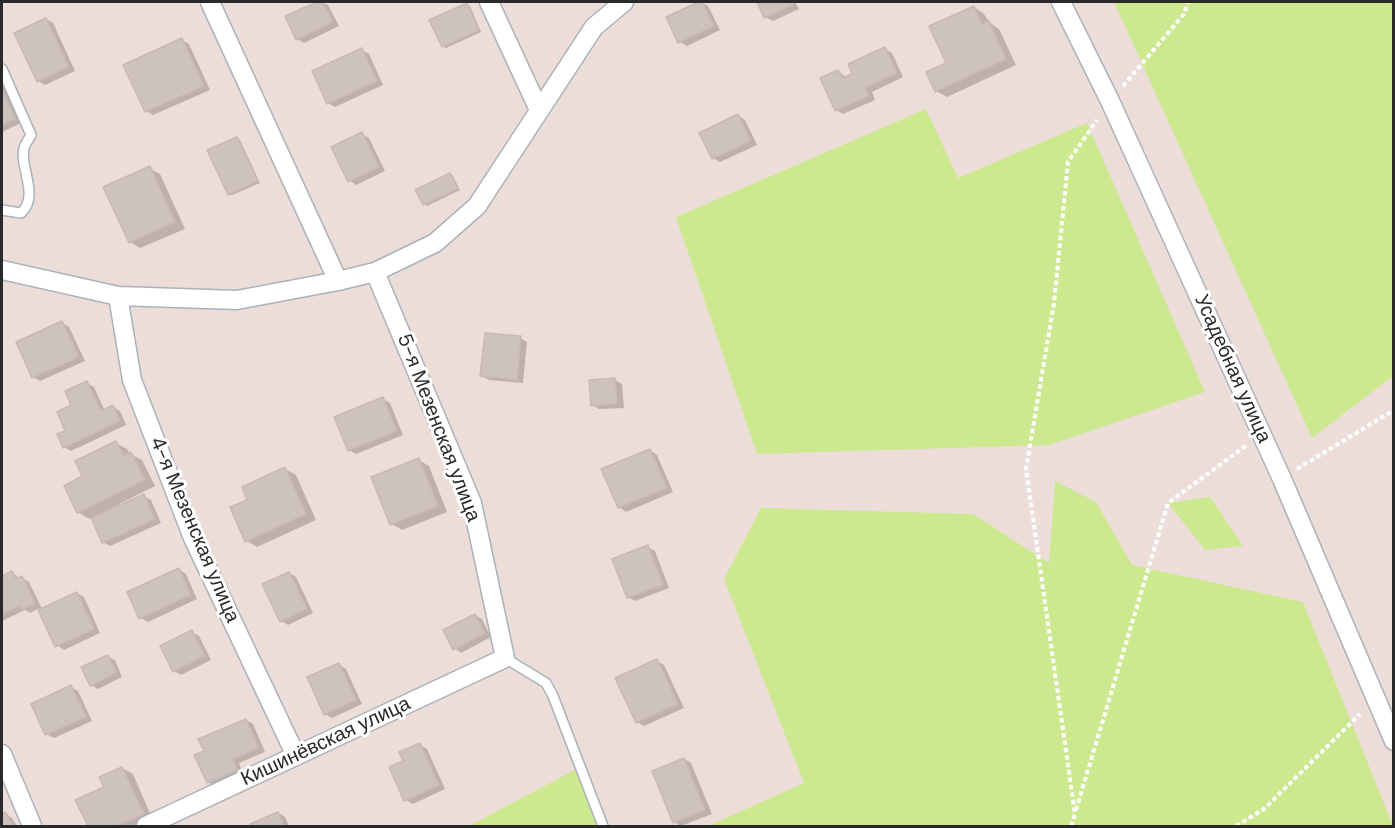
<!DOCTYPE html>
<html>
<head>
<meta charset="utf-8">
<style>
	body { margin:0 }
	#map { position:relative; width:1395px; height:828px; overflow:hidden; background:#edddd9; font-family:"DM Sans",sans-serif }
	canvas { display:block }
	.frame { position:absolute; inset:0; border:3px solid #292929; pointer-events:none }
</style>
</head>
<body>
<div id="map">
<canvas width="1395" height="828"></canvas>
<div class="frame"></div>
</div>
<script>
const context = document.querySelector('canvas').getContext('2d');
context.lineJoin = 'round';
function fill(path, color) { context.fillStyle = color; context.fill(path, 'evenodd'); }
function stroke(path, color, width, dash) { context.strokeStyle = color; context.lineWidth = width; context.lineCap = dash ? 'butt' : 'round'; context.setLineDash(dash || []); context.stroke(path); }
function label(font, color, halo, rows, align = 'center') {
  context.font = font + ' "DM Sans",sans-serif'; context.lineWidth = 6; context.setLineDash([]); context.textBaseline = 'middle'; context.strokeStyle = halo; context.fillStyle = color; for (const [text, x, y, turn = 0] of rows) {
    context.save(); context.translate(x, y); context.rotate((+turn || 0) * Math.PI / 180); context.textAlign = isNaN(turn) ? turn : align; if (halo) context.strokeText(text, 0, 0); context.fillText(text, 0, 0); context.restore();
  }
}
const green = new Path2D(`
	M1114 2H1393V376L1312 438Z
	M926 109 958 178 1087 123 1205 392 1049 445 757 454 676 217Z
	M1055 481 1096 502 1132 565 1303 602 1393 826H708L804 783 724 579 761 508 973 514 1049 563Z
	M1210 497 1243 546 1205 550 1168 503Z
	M582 766 609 826H469Z`);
const shadow = new Path2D(`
	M320 2 328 5 339 26 304 43 297 39 287 17Z
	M701 2 708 6 720 30 687 46 680 42 668 18Z
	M758 2H795L799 9 773 21 765 17Z
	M467 5 470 6 481 32 446 48 443 46Z
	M974 7 984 14 989 22 999 29 1016 65 947 97 936 91Z
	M46 19 53 23 75 71 45 85 38 81Z
	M182 40 189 44 210 90 153 115 146 111Z
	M885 49 892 53 903 77 872 92 875 100 843 114 836 110 822 79 838 71 847 78 854 75Z
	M362 50 369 54 383 85 335 107 328 103Z
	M2 81 21 123 2 132Z
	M738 115 745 120 757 145 720 162 713 158Z
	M362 134 369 138 385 171 356 185 349 180Z
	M237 138 240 140 260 183 232 195 229 194Z
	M149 168 160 174 185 229 140 248 130 242Z
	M450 174 453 176 460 190 427 206 424 204Z
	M62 323 69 327 85 361 40 381 33 377Z
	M520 338 527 342 523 383 489 380 482 376Z
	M615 380 622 384 624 408 599 409 592 405Z
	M87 383 94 387 105 411 113 407 120 411 126 425 71 451 64 447 67 431 73 406Z
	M383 399 390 403 403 435 356 454 349 450Z
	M116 443 127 449 130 454 142 460 155 486 119 504 120 506 144 496 151 500 161 523 110 546 103 542 92 517 89 519 78 512 66 486 84 477Z
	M650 450 657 455 673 492 626 512 619 507Z
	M419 460 429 466 447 512 402 530 392 524Z
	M285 469 296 475 316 520 257 547 247 541 249 500Z
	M648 547 655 551 669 588 635 601 628 597Z
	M179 569 186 574 197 599 148 622 141 618Z
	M12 572 20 579 22 578 29 582 42 609 76 593 84 597 100 633 64 650 57 645 39 608 30 613 25 610 2 621V577Z
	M289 573 296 577 313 613 288 625 281 621Z
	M475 615 482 619 491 637 461 653 454 648Z
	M192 632 199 636 211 660 181 675 174 671 162 647Z
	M107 656 115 660 122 677 98 689 91 685Z
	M657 661 664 665 684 708 644 726 637 722Z
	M339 665 346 669 362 704 332 718 325 714Z
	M71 687 78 691 92 721 54 738 46 734 33 704Z
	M246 720 253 724 265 752 239 763 243 774 215 786 208 782 206 752Z
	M420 745 427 749 445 789 413 804 406 800 405 762Z
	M684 759 691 763 712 814 681 826 674 822Z
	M122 768 133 774 153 820 140 826H89L77 800 106 788Z
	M278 813 285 817 289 826H253L252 824Z
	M5 814 12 818 17 826H2V816Z`);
const building = new Path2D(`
	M317 2H322L333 22 296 40 285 16Z
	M698 2H702L714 26 678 43 666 17Z
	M757 2H791L793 5 764 18Z
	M467 3 479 30 442 47 429 20Z
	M974 6 982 24 989 21 1006 59 935 92 926 72 946 63 929 26Z
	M46 18 69 67 37 82 14 33Z
	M182 38 204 86 145 112 123 65Z
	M885 47 897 73 865 88 869 96 835 111 820 78 838 70 843 78 852 74 848 64Z
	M362 48 377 81 327 104 312 71Z
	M2 90 15 119 2 125Z
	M738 114 751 141 712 159 699 133Z
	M362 132 379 167 348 182 331 147Z
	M237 137 258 181 228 195 207 150Z
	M150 166 175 222 129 243 103 187Z
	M450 173 458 189 423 205 415 190Z
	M62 321 79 357 32 378 16 342Z
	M485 333 521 336 517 380 480 376Z
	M615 378 617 404 591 406 589 380Z
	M87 381 101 411 113 405 120 421 63 448 57 434 65 431 57 412 71 405 65 391Z
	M383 397 397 431 348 451 334 417Z
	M116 441 124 456 131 452 145 480 77 513 64 486 82 476 75 461Z
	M650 449 667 488 618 508 601 469Z
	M419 458 438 506 390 525 371 477Z
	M285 467 306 514 245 542 230 507 247 500 242 487Z
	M144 494 155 519 102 543 91 518Z
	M648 545 663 585 627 598 612 559Z
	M179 568 191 595 139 619 127 592Z
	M12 571 16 579 22 576 35 603 21 610 20 606 2 614V576Z
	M289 572 307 609 280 622 262 584Z
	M77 592 94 629 55 647 38 610Z
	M475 614 485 633 453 650 443 630Z
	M192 630 205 656 173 672 160 646Z
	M108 655 116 673 90 686 81 667Z
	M657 659 678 704 636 723 615 678Z
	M339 663 356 700 324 715 307 677Z
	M71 685 86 717 45 735 31 704Z
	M246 719 259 748 233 759 237 770 207 783 194 755 204 751 198 739Z
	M420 743 439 785 404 801 389 767 403 761 399 752Z
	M684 758 705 810 673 823 652 771Z
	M122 767 144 814 117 826H88L75 800 104 787 99 777Z
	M5 812 14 826H2V814Z
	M278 812 284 826H252L250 824Z`);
const path = new Path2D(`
	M1123 86 1184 14 1188 2
	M1297 469 1394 410
	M1076 810 1168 503 1247 445
	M1071 826 1075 814 1026 469 1054 303 1068 162 1097 120
	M1236 826 1264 809 1360 714`);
const lane = new Path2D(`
	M2 69 31 135C29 139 25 144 24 148 19 167 40 196 21 213L2 210
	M505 658 546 683 553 696 603 826`);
const street = new Path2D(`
	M210 2 338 281
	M489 2 539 110
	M1061 2 1110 101 1282 479 1394 741
	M2 270 118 296 237 300 338 281 375 272 435 243 477 206 594 27 624 2
	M118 296 132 380 193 538 296 756
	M2 754 32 826
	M146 826 505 658 472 503 375 272`);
const streetNames = [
	["Усадебная улица",1232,369,66],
	["5-я Мезенская улица",438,428,69],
	["4-я Мезенская улица",194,530,67],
	["Кишинёвская улица",326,742,-25]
];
fill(green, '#cde990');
fill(shadow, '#0003');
fill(building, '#cec2be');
stroke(building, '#c8b9b3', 1.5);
stroke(lane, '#aab3ba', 12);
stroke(street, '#aab3ba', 21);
stroke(path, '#fff', 4, [4.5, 3]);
stroke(lane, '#fff', 9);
stroke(street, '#fff', 18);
label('20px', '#292929', '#fff', streetNames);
</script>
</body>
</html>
